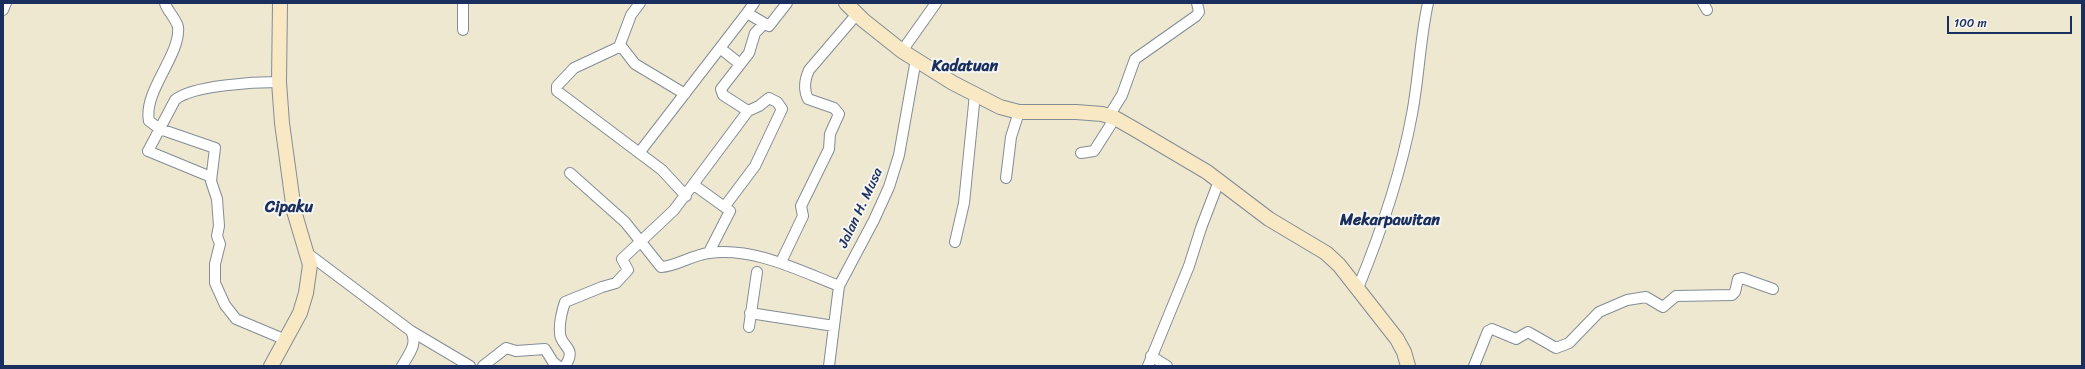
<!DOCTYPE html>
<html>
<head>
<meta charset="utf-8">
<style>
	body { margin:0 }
	#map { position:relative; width:2085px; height:369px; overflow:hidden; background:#eee8d0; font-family:Sriracha,sans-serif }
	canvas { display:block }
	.frame { position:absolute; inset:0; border:4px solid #1b2f5e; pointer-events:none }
	.scale { position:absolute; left:1947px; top:16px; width:125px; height:18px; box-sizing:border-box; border:2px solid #1b2f5e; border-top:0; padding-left:5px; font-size:12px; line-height:14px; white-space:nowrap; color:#1b2f5e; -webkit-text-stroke:3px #f6f6f2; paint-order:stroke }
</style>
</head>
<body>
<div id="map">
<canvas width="2085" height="369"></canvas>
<div class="frame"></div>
<div class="scale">100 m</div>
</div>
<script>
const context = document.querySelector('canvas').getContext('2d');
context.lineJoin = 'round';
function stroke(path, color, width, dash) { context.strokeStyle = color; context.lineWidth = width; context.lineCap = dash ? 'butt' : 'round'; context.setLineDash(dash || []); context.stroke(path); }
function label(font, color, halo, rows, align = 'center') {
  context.font = font + ' Sriracha,sans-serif'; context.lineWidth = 4; context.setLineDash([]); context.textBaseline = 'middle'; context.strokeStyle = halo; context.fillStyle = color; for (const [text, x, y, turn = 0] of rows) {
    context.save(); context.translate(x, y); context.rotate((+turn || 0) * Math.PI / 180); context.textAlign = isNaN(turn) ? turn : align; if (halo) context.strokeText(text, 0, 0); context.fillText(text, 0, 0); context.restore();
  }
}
const street = new Path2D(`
	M165 3C167 11 176 18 178 27 181 55 143 91 149 121L160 129 215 148 211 181 217 199 219 226 217 236 220 244 215 264V283L225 305 236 319 286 340
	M463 3V30
	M640 3 631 15 619 47 574 68 557 86V91L662 170 686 196
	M1703 3 1707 10
	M3 10 6 3
	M747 13 754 3
	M621 46 635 64 685 94
	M720 48 740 64
	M902 51 936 3
	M1109 116 1122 95 1135 59 1196 16 1199 12 1197 3
	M639 153 747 13 769 26 787 3
	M1081 153 1094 151 1115 118
	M570 173 625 222 661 267C677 266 692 255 709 253 754 247 798 270 839 286
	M211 177 148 151 175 100C192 85 257 82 279 82
	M1006 178 1011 137 1019 112
	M694 185 730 211 709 252
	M725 206 755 166 782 109 777 102 769 98 759 106 748 111
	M955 242 964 203 975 94
	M307 253 411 331C418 344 409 354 402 366
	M781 262 803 216 801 206 829 149 830 134 839 114 834 108 808 99C803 89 805 79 809 70L857 14
	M1358 288C1381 232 1401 174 1412 114 1419 77 1420 39 1428 3
	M750 313 834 326
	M749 327 757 272
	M411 331 470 366
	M1151 356 1167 366
	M483 366 506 348 516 351 545 349 553 362 558 366
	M565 366C578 347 560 347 560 333 559 323 562 311 565 302L602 287 616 283 628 270 622 259 674 210 748 111 723 95 721 89 749 53 755 33 764 24
	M829 366 839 286 874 220 889 187 899 155 916 59
	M1148 366 1189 266 1201 228 1219 181
	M1474 366 1488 331 1492 329 1516 339 1528 332 1556 348 1569 343 1599 312 1627 300 1646 297 1663 307 1676 296 1732 295 1735 292 1738 279 1742 278 1773 289`);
const secondary = new Path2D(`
	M846 3 863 20 902 51 953 83 1000 107 1019 112H1076L1102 114 1115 118 1136 130 1207 172 1269 219 1326 253 1339 265 1397 339 1404 352 1408 366
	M271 366 300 313 306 293 310 265 294 211 282 123 279 82 280 3`);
const streetNames = [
	["Jalan H. Musa",861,208,-65]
];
const quarterNames = [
	["Kadatuan",965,67],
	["Cipaku",289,208],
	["Mekarpawitan",1390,221]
];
stroke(street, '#848c97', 12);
stroke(secondary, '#848c97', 16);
stroke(street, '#fff', 10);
stroke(secondary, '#f8e8c3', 14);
label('14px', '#1b2f5e', '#f6f6f2', streetNames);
label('bold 16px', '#1b2f5e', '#f6f6f2', quarterNames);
</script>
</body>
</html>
